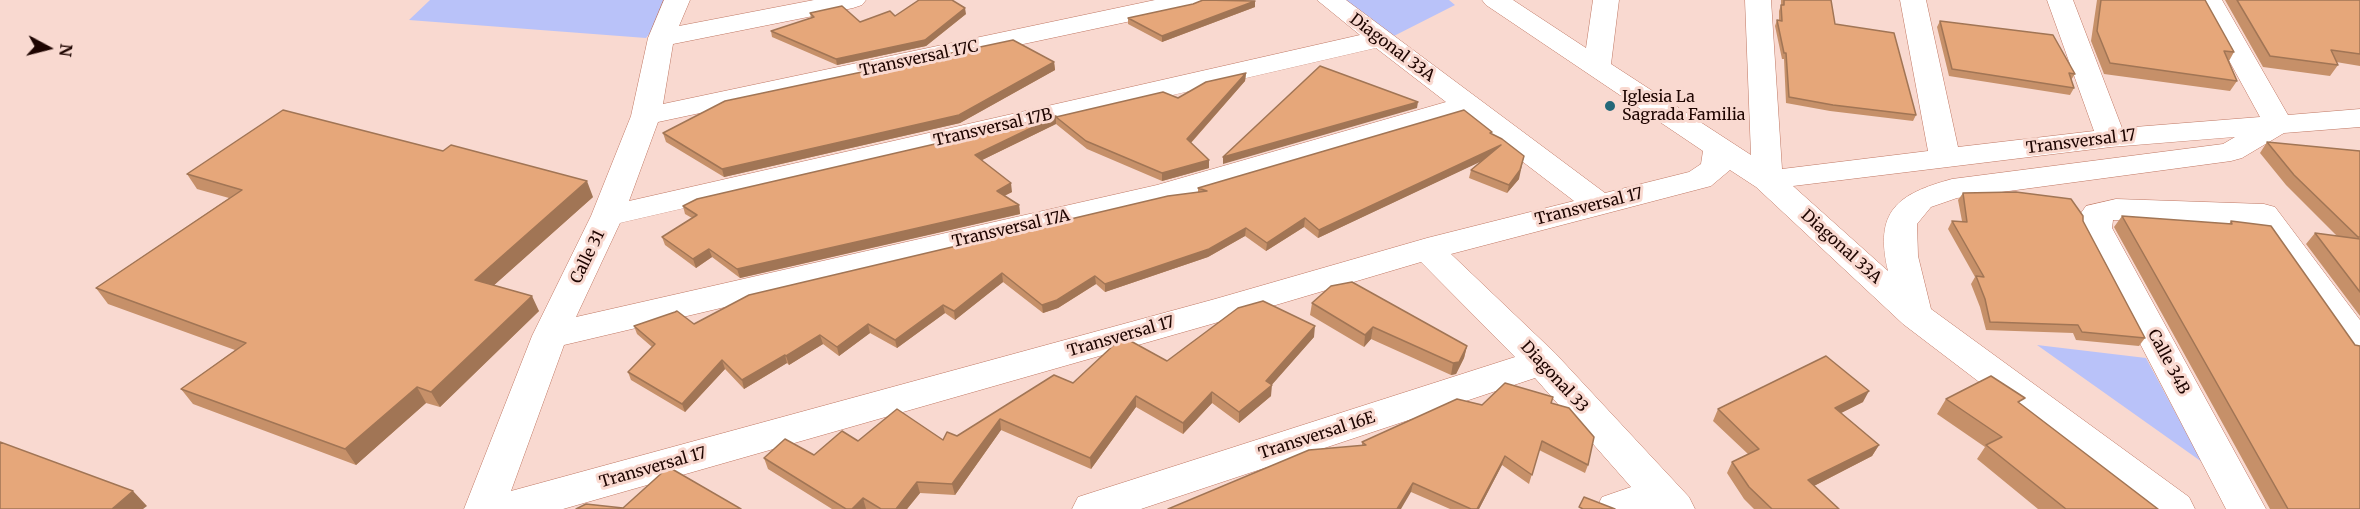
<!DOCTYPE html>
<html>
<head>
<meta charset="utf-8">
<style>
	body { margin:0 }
	#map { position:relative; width:2360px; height:509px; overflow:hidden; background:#f9d9d0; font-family:Merriweather,serif }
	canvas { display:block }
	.north { position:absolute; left:18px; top:18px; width:60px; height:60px; -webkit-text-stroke:4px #f9d9d0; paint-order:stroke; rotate:97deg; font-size:16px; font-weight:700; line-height:24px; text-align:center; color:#1e0501 }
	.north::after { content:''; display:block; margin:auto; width:21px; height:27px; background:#1e0501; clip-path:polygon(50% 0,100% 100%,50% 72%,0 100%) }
</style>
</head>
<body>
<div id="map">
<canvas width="2360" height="509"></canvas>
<div class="north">N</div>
</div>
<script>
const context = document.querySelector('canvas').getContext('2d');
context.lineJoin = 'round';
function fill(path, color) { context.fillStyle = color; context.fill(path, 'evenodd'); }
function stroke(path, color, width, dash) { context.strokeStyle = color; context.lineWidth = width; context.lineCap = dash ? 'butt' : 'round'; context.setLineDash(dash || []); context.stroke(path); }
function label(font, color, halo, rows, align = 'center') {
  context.font = font + ' Merriweather,serif'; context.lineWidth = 6; context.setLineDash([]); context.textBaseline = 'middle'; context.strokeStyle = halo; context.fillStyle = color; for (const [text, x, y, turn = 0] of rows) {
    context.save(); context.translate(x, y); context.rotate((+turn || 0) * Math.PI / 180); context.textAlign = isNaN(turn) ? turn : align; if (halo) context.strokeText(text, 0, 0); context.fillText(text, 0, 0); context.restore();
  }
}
const green = new Path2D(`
	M430 0H677L646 38 409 20Z
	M1338 0H1449L1455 5 1384 41Z
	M2037 345 2146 358 2202 462Z`);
const minor = new Path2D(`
	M664 0H690L679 26 814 0H866L862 5 853 8 673 44 663 104 1155 0H1205L1201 5 1192 8 658 122 629 201 1360 35 1317 0H1346L1605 193 1689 172 1701 164 1703 151 1486 5 1482 0H1513L1586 48 1593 0H1619L1611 64 1751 155 1745 0H1771L1782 169 1928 151 1900 0H1926L1958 147 2094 131 2047 0H2073L2122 128 2260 117 2196 0H2222L2288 115 2360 109V127L2284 133 2242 158 2231 161 1957 198 1931 207 1917 224 1918 256 1931 309 2189 497 2195 509H2146L1903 324 1756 187 1730 170 1711 186 1451 254 1555 353 1689 497 1695 509H1596L1602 497 1631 487 1535 378 1141 509H1072L1078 497 1515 357 1421 262 1215 323 563 509H464L532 336 591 216 631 116 648 38ZM1376 48 1446 102 1157 185 576 317 620 223ZM1463 116 1574 201 1427 238 1215 299 511 491 564 345 1162 204ZM2235 137 2223 144 1952 179C1897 194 1874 211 1888 271L1793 186 2111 147Z
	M2116 199 2264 204 2275 207 2360 320V359L2347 355 2255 224 2113 220 2112 228 2266 509H2226L2080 228 2081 213 2086 206Z`);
const wall = new Path2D(`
	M1781 0H1831L1835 24 1916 115 1913 121 1830 111 1786 103 1784 59H1782L1775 26 1777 20 1779 21V11L1781 5Z
	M2097 0H2205L2234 52 2229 61 2237 81 2230 91 2104 74 2091 41Z
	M2225 0H2360V66L2336 62 2338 65 2330 76 2263 67Z
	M1255 7 1162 42 1128 24V18Z
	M810 13 860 22 895 16 966 14 926 46 837 65 772 37 771 31 811 18Z
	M1940 21 2075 74 2071 80 2074 88 2070 95 1949 76 1937 27Z
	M1054 62 1055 70 960 123 724 177 666 142 663 133Z
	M1246 73 1245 81 1191 143 1209 168 1162 181 1087 149 1056 124V117L1178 98Z
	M1056 124 982 160 1012 192 1004 196 1019 205 1020 214 740 278 712 257 696 268 665 245 662 237 692 218 685 214 683 206Z
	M1492 134 1519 179 1507 193 1469 178 1471 170 1481 161 1318 238 1304 227 1266 251 1245 236 1208 257 1105 292 1096 284 1058 308 1043 313 1003 282 955 320 945 313 897 348 870 333 839 356 823 344 789 365 787 363 744 389 725 369 685 412 631 380 628 372 652 347 637 334 634 326 694 324 1198 193V188Z
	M2267 142 2360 151V316L2306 244 2315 233 2337 236 2286 185 2260 153Z
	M187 174 593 197 494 285 539 311 440 407 426 403 356 465 193 404 181 389 235 350 108 304 96 288 229 198 197 189Z
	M1963 193 2083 221 2145 338 2139 346 2076 340 2073 333 1986 330 1980 307 1971 284 1975 277 1948 229 1952 221H1962L1958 200Z
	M2122 216 2229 224 2231 221 2355 345 2360 509H2270L2114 227Z
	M1312 303 1467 346 1464 358 1456 374 1451 375 1371 339 1364 347 1310 315Z
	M1314 337 1271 385V396L1239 423 1212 403 1183 434 1136 407 1091 469 1001 430 955 495 920 493 907 509H832L768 469 764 458 814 455 858 441 943 440 957 436 1073 383 1167 361Z
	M1553 397 1551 403 1588 465 1585 473 1539 450 1529 484 1502 465 1479 509H1450L1411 492 1362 445V442L1482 405Z
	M1946 399 2020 404 2158 509H2038L1977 459 1985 447 1937 414Z
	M1863 402 1841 413 1879 445 1872 456 1814 486 1839 509H1754L1744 499 1727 473 1732 462 1748 454 1713 421 1718 409Z`);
const shadedWall = new Path2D(`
	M1255 1V7L1162 42V36Z
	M965 8 966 14 926 46 837 65 836 59Z
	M1054 62 1055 70 960 123 724 177 722 169Z
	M1246 73 1245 81 1187 147V139Z
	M1418 102 1417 108 1223 164V157Z
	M1056 116V124L976 163 975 155Z
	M1501 145 1499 153 1318 238 1319 230Z
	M1524 156 1519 179 1507 193 1509 185Z
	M1209 160V168L1162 181V173Z
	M587 181 593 197 483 295 475 280Z
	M1011 183 1012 192 998 199 997 191Z
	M1019 205 1020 214 740 278 737 269Z
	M1305 218 1304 227 1266 251 1267 243Z
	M1246 228 1245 236 1208 257 1105 292V284Z
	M709 249 712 257 696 268 693 259Z
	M1002 273 1003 282 955 320 954 311Z
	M1095 276 1096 284 1058 308 1043 313 1042 305Z
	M532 296 539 311 440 407 431 392Z
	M943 305 945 313 897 348 895 340Z
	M868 324 870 333 839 356 837 347Z
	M1315 326 1314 337 1270 387 1272 385 1271 396 1239 423V412Z
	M1373 327 1371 339 1364 347 1365 335Z
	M820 335 823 344 789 365 786 356Z
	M1467 346 1464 358 1456 374 1451 375 1453 363Z
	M785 355 787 363 744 389 742 380Z
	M722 360 725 369 685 412 682 404Z
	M417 387 426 403 356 465 345 449Z
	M1869 391 1863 402 1829 419 1835 408Z
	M1212 392V403L1183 434V423Z
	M1136 396V407L1091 469 1090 458Z
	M1000 419 1001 430 955 495 952 484Z
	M1879 445 1872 456 1802 492 1808 480Z
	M1505 456 1502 465 1479 509H1477Z
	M917 482 920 493 907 509H896Z
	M1413 483 1411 492 1401 509H1397Z
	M133 491 147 506 143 509H112Z
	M863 498 866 509H852Z`);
const building = new Path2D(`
	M919 0H952L965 8 925 40 836 59 771 31 814 17 810 13 842 6 860 22 890 11 895 16Z
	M1203 0 1255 1 1162 36 1128 18 1193 4Z
	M1784 0H1831L1835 24 1894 33 1916 115 1833 105 1789 97 1786 53H1784L1777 20 1782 21 1781 5H1784Z
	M2101 0H2205L2234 52 2224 51 2237 81 2110 63 2097 31Z
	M2237 0H2360V54L2331 50 2338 65 2270 56Z
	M1940 21 2053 35 2075 74 2069 73 2074 88 1952 69Z
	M1013 40 1054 62 959 115 722 169 663 133 725 101Z
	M1320 66 1418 102 1223 157Z
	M1246 73 1187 139 1209 160 1162 173 1086 141 1056 117 1163 92 1178 98 1206 82Z
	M283 110 443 151 451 145 587 181 475 280 532 296 431 392 417 387 345 449 181 389 246 343 96 288 242 190 187 174Z
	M1464 110 1492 132 1490 133 1502 139 1524 156 1520 170 1509 185 1471 170 1501 145 1319 230 1305 218 1267 243 1246 228 1209 249 1105 284 1095 276 1057 300 1042 305 1002 273 954 311 943 305 895 340 868 324 837 347 820 335 786 356 785 355 742 380 722 360 682 404 628 372 655 344 634 326 675 312 677 311 694 324 749 295 1168 196 1207 191 1198 188Z
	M1056 116 975 155 1011 183 997 191 1019 205 737 269 709 249 693 259 662 237 697 215 683 206 697 199Z
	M2267 142 2360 151V237H2358L2294 175Z
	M2016 192 2071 199 2083 216V221L2145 338 2082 332 2078 325 1990 322 1985 299 1976 276 1984 277 1952 221 1967 222 1963 193Z
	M2122 216 2232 224 2231 221 2271 226 2355 345 2360 346V509H2288Z
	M2315 233 2360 239V292Z
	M1352 282 1467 346 1459 362 1453 363 1373 327 1365 335 1312 303 1331 286Z
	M1263 301 1315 326 1266 381 1272 385 1239 412 1212 392 1183 423 1136 396 1090 458 1000 419 952 484 917 482 896 509H881L863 498 852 509H846L764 458 785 439 814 455 842 431 858 441 897 409 943 440 947 432 957 436 1054 375 1073 383 1117 342 1127 339 1167 361 1238 308Z
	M1826 356 1869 391 1835 408 1879 445 1808 480 1839 509H1772L1749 487 1732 462 1759 449 1718 409Z
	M1991 376 2025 398 2018 402 2158 509H2066L1986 445 2002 437 1946 399Z
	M1505 383 1553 397 1551 403 1569 408 1594 437 1588 465 1542 441 1532 475 1505 456 1477 509H1471L1413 483 1397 509H1168L1309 450 1366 445 1362 442 1457 399 1482 405Z
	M0 442 133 491 112 509H0Z
	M672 469 741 509H576L586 504 623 508 664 471Z
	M1584 497 1615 509H1583L1579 507Z`);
const markers = [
	[1610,106,6,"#246879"]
];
const streetNames = [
	["Diagonal 33A",1392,48,37],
	["Transversal 17C",919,59,-12],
	["Transversal 17B",993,128,-13],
	["Transversal 17",2081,142,-7],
	["Transversal 17",1589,207,-14],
	["Transversal 17A",1011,229,-13],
	["Diagonal 33A",1841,247,42],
	["Calle 31",588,257,-64],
	["Transversal 17",1121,337,-16],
	["Calle 34B",2168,362,62],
	["Diagonal 33",1554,377,47],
	["Transversal 16E",1317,436,-18],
	["Transversal 17",653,468,-16]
];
const poiNames = [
	["Iglesia La",1622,97],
	["Sagrada Familia",1622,115]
];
fill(green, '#b9c2f9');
stroke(minor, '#bf7763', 1);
fill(minor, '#fff');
fill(wall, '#c69069');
fill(shadedWall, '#a17555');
fill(building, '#e6a77a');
stroke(building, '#a17555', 1.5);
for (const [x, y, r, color] of markers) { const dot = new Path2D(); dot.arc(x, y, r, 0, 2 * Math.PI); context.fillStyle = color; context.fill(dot); stroke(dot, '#f9d9d0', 2); }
label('16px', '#1e0501', '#f9d9d0', streetNames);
label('16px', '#1e0501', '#f9d9d0', poiNames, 'left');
</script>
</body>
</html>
